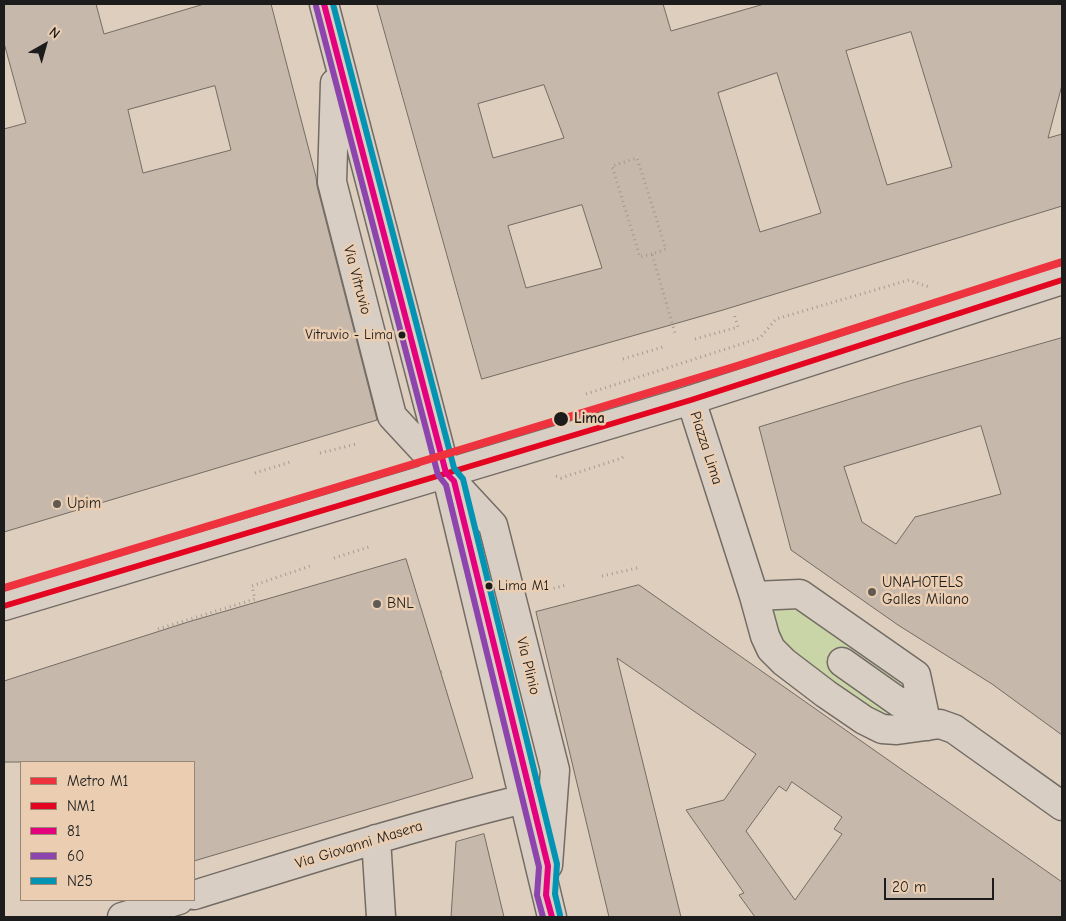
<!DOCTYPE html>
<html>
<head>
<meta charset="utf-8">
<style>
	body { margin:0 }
	#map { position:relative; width:1066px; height:921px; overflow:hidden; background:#decebe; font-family:"Comic Neue",sans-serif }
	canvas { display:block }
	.frame { position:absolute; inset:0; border:5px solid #1c1c1c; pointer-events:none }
	.legend { position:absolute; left:20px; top:761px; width:175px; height:140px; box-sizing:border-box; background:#ebceb1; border:1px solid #988775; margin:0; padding:6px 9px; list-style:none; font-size:15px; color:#1c1c1c }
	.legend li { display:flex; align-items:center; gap:10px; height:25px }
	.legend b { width:25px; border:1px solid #988775 }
	.north { position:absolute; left:20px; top:20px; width:50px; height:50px; -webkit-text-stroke:4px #ebceb1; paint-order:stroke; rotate:38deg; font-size:14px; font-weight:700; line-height:20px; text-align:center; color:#1c1c1c }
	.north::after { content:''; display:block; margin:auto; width:18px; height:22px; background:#1c1c1c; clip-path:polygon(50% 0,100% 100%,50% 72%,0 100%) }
	.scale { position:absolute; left:884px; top:878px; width:110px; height:22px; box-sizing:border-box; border:2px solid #1c1c1c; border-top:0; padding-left:6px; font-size:15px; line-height:18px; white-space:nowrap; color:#1c1c1c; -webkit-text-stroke:4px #ebceb1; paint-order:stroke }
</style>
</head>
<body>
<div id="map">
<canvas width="1066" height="921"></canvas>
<div class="frame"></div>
<ul class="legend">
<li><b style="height:6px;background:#ee333e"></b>Metro M1</li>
<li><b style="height:6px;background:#e40520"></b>NM1</li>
<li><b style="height:6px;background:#e5007d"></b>81</li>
<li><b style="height:6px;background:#8e44ad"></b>60</li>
<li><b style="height:6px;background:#0494b3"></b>N25</li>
</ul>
<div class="north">N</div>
<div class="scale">20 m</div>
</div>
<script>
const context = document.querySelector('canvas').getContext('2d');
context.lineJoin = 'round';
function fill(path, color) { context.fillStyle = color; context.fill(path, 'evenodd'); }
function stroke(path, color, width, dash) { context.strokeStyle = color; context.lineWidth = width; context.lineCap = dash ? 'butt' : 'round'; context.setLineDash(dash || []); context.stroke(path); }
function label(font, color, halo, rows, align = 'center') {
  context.font = font + ' "Comic Neue",sans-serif'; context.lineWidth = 5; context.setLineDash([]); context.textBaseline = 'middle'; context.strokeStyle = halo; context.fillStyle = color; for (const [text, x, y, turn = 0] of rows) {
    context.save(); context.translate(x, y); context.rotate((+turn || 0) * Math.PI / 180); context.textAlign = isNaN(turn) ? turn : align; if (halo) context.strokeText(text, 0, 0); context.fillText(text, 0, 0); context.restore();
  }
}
const green = new Path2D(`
	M774 609 806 611 902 674 906 690 848 649 833 671 891 713 888 718 876 717 790 654 782 642 770 615Z`);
const building = new Path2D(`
	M4 4H96L104 34 204 4H271L316 177 317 186 377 420 4 532V129L26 123 4 43ZM215 86 231 150 143 173 128 110Z
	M377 4H663L671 31 764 4H1062V85L1048 138 1062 134V206L723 310 482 379ZM911 32 952 167 887 185 846 51ZM777 73 821 213 760 232 718 93ZM544 85 564 138 493 158 478 104ZM582 205 602 268 526 288 508 226Z
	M1062 338V735L992 684 898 625 791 550 759 427 906 382ZM981 426 1001 494 915 517 896 544 862 522 844 467Z
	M406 559 473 778 194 861V762H4V681L188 622Z
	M639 585 1062 882V917H755L739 895 744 893 686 810 724 800 756 754 617 658 681 917H609L536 612ZM792 782 842 817 834 829 842 834 795 900 746 831 779 786 786 791Z
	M484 834 504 917H451L456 842Z`);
const path = new Path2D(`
	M652 254 640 257 612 166 637 158 666 249 652 254 675 333
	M695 339 738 327 734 314
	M623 359 666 346
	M586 394 760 338 776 319 909 280 929 287
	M320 453 356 444
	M255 473 290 462
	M556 476 561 478 622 458 625 455
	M334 558 372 546
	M602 576 637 568
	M544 591 566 585
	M158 629 255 599 252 586 313 565
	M441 672 444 671`);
const minor = new Path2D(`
	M324 4 446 473 552 917
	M335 83 332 182 392 416 493 525 555 770 548 865
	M691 400 754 596 765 636 771 649 784 662 826 694 864 720 882 729 897 730 940 724 954 729 1062 806
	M754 596 800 594 916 675 927 726
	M842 662 900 703 921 698
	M376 839 381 917
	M194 895C302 862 410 827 520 800H525
	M122 917 179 900`);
const major = new Path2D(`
	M4 606 691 400 1062 280`);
const bus1 = new Path2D(`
	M4 606 691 400 1062 280`);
const bus2 = new Path2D(`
	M324 4 446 473 454 481 548 866 546 895 552 917`);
const bus3 = new Path2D(`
	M316 6 438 475 446 485 539 867 537 895 543 917`);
const bus4 = new Path2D(`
	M333 4 454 468 463 479 557 864 555 894 560 915`);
const metro1 = new Path2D(`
	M4 588 737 366 1062 262`);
const markers = [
	[402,335,4.5,"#1c1c1c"],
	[561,419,8,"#1c1c1c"],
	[57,504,5,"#605a55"],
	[489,586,4.5,"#1c1c1c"],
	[872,592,5,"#605a55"],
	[377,604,5,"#605a55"]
];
const busNames = [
	["Vitruvio - Lima",393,335],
	["Lima M1",498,586,"left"]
];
const streetNames = [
	["Via Vitruvio",357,280,75],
	["Piazza Lima",706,448,72],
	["Via Plinio",528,666,76],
	["Via Giovanni Masera",359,845,-17]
];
const stopNames = [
	["Lima",574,419]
];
const poiNames = [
	["Upim",67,504],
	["UNAHOTELS",882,583],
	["Galles Milano",882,600],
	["BNL",387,604]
];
fill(green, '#cad5a7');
fill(building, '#c6b8aa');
stroke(building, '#736c65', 1);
stroke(minor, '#736c65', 31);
stroke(major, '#736c65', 31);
stroke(path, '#a39b91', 3, [1, 4]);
stroke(minor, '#d9cec3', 28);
stroke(major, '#d9cec3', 28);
stroke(bus1, '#e40520', 6);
stroke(bus2, '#e5007d', 6);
stroke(bus3, '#8e44ad', 6);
stroke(bus4, '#0494b3', 6);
stroke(metro1, '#ee333e', 8);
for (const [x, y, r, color] of markers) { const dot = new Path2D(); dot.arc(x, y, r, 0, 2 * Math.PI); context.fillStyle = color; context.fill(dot); stroke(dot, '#ebceb1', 2); }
label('14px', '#1c1c1c', '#ebceb1', busNames, 'right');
label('15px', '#1c1c1c', '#ebceb1', streetNames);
label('bold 15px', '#1c1c1c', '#ebceb1', stopNames, 'left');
label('15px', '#1c1c1c', '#ebceb1', poiNames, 'left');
</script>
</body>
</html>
